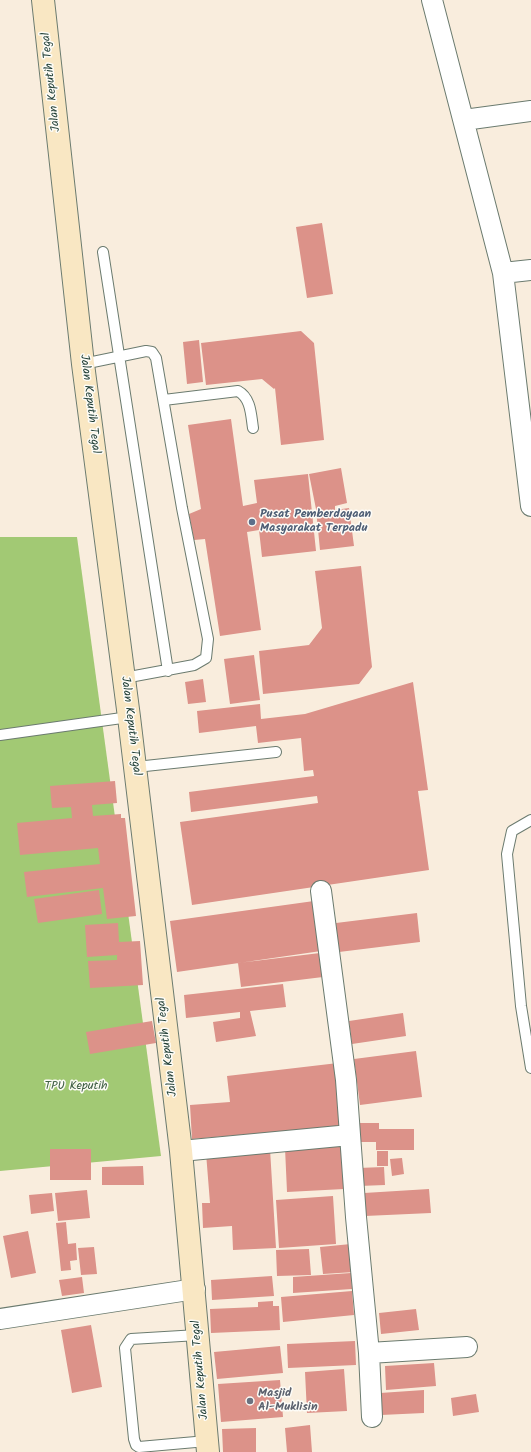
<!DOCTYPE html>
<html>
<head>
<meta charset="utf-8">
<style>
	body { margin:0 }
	canvas { display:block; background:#f9eddd }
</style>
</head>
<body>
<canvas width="531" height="1452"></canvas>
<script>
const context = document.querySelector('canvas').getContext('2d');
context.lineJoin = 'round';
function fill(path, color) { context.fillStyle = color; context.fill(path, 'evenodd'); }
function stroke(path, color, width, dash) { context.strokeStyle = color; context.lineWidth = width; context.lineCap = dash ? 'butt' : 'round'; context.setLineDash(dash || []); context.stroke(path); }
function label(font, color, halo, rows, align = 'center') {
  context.font = font + ' Kalam,sans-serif'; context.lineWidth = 3; context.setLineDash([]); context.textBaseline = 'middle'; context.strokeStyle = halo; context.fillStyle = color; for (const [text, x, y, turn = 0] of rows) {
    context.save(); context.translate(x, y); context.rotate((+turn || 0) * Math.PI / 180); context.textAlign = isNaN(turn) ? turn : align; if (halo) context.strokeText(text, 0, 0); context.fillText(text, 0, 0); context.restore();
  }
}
const green = new Path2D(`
	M0 537H77L161 1156 0 1171Z`);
const building = new Path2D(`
	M322 223 333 294 307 298 296 227Z
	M301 331 314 343 324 440 281 445 275 388 274 389 262 379 206 385 201 343Z
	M199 340 203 382 187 384 183 342Z
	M231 419 243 506 257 503 254 480 308 474 316 551 262 557 259 530 247 532 261 630 220 636 205 539 194 540 189 514 201 509 188 425Z
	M341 468 347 503 335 506V510L349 508 354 546 320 550 316 509 309 474Z
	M361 566 372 667 359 684 263 694 259 651 309 645 322 628 315 571Z
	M254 655 260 700 230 704 224 659Z
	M203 679 206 702 188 704 185 682Z
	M413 682 428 790 418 791 429 870 192 905 180 822 318 803 317 796 191 812 189 792 314 776 313 770 304 771 301 738 258 743 256 726 199 733 197 711 260 704 261 719 305 714Z
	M115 781 117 803 92 805 93 816 121 814V818H125L136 916 107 919 103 888 27 897 24 872 100 864 98 848 20 855 17 823 72 818 71 807 52 808 50 786Z
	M99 890 102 914 38 923 34 899Z
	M314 901 321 951 177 972 170 921Z
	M417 913 420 942 339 952 336 923Z
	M118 923 119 942 140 941 143 985 90 988 88 961 117 960V955L87 957 85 925Z
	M320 953 323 977 241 987 238 963Z
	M283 984 286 1007 250 1011 256 1036 216 1042 213 1022 240 1018V1012L186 1018 184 995Z
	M403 1013 406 1036 352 1044 349 1021Z
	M152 1021 156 1043 90 1054 86 1032Z
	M416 1051 422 1097 360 1105 354 1059Z
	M338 1063 344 1126 192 1139 190 1105 230 1102 227 1076Z
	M357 1123H379V1129H414V1150H376V1142H357Z
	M342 1146 344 1189 287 1192 285 1148Z
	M50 1149H91V1180H50Z
	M270 1149 276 1248 233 1250 232 1226 203 1228 202 1203H210L206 1153Z
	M377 1151H388V1166H377Z
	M402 1158 404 1174 392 1176 390 1159Z
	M143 1166 144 1185H102V1167Z
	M384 1167 385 1185 359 1186 358 1168Z
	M429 1189 431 1213 365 1216 364 1193Z
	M87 1190 90 1218 58 1221 55 1193Z
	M52 1193 54 1211 31 1214 29 1195Z
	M333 1196 336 1244 279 1248 276 1200Z
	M66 1222 68 1244 76 1243 77 1260 70 1261 71 1270 61 1271 56 1223Z
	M28 1231 36 1273 11 1278 3 1236Z
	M351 1244 354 1272 323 1274 320 1247Z
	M94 1247 97 1274 81 1275 78 1248Z
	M309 1249 311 1275 277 1276 276 1250Z
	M351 1273 352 1289 293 1293V1277Z
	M272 1276 274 1296 212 1300 211 1280Z
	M82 1277 84 1293 62 1296 59 1280Z
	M352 1291 354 1315 283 1322 281 1297Z
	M273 1301V1306H279L280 1330 211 1333 210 1309 258 1307V1302Z
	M416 1309 419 1330 381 1334 379 1313Z
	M91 1325 102 1387 72 1393 61 1330Z
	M355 1341 356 1365 288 1368 287 1344Z
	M280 1346 283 1373 217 1379 214 1352Z
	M434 1363 436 1386 386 1390 385 1366Z
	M344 1369 347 1411 307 1413 305 1372Z
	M280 1380 283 1417 221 1422 218 1384Z
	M424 1390V1413L381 1415 380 1393Z
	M476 1394 479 1412 453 1416 451 1398Z
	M310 1425 312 1452H287L285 1428Z
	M256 1428V1452H223L222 1429Z`);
const service = new Path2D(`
	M103 252 168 671
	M83 364 146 351 152 352 156 358 182 508 208 639 206 658 194 665 124 678
	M164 400 238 391C251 398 251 415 253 428
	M0 735 129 717
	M136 767 276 752
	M531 820 512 831 507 854 521 1006 531 1068
	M198 1335 131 1339 125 1348 134 1439 136 1445 139 1447 207 1441`);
const minor = new Path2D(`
	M432 0 503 273 531 506
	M464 120 531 111
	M503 273 531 270
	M321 891 346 1080 356 1217 369 1353 467 1347
	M181 1151 350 1135
	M0 1319 195 1289
	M369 1353 372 1417`);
const secondary = new Path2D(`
	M43 0 83 364 129 717 181 1151 208 1452`);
const markers = [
	[252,522,4,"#5c6f8a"],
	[250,1401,4,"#6b7280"]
];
const streetNames = [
	["Jalan Keputih Tegal",52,82,-96],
	["Jalan Keputih Tegal",89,404,83],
	["Jalan Keputih Tegal",130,726,83],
	["Jalan Keputih Tegal",168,1047,-97],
	["Jalan Keputih Tegal",201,1370,-95]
];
const serviceNames = [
	["Pusat Pemberdayaan",260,515],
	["Masyarakat Terpadu",260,529]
];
const parkNames = [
	["TPU Keputih",76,1087]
];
const worshipNames = [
	["Masjid",258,1394],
	["Al-Muklisin",258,1408]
];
fill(green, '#a2c974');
fill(building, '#dc9289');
stroke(service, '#6b7b6f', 12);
stroke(minor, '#6b7b6f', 22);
stroke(secondary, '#6b7b6f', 24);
stroke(service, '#fff', 10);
stroke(minor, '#fff', 20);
stroke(secondary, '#f9e7c3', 22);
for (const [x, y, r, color] of markers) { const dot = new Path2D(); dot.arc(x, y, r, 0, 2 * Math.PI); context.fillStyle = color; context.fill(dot); stroke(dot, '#fdfcf7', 1.5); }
label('12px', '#1f3d34', '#fdfcf7', streetNames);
label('bold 12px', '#4e5e75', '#fdfcf7', serviceNames, 'left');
label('12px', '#406044', '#fdfcf7', parkNames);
label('bold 12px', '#5b616d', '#fdfcf7', worshipNames, 'left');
</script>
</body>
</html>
